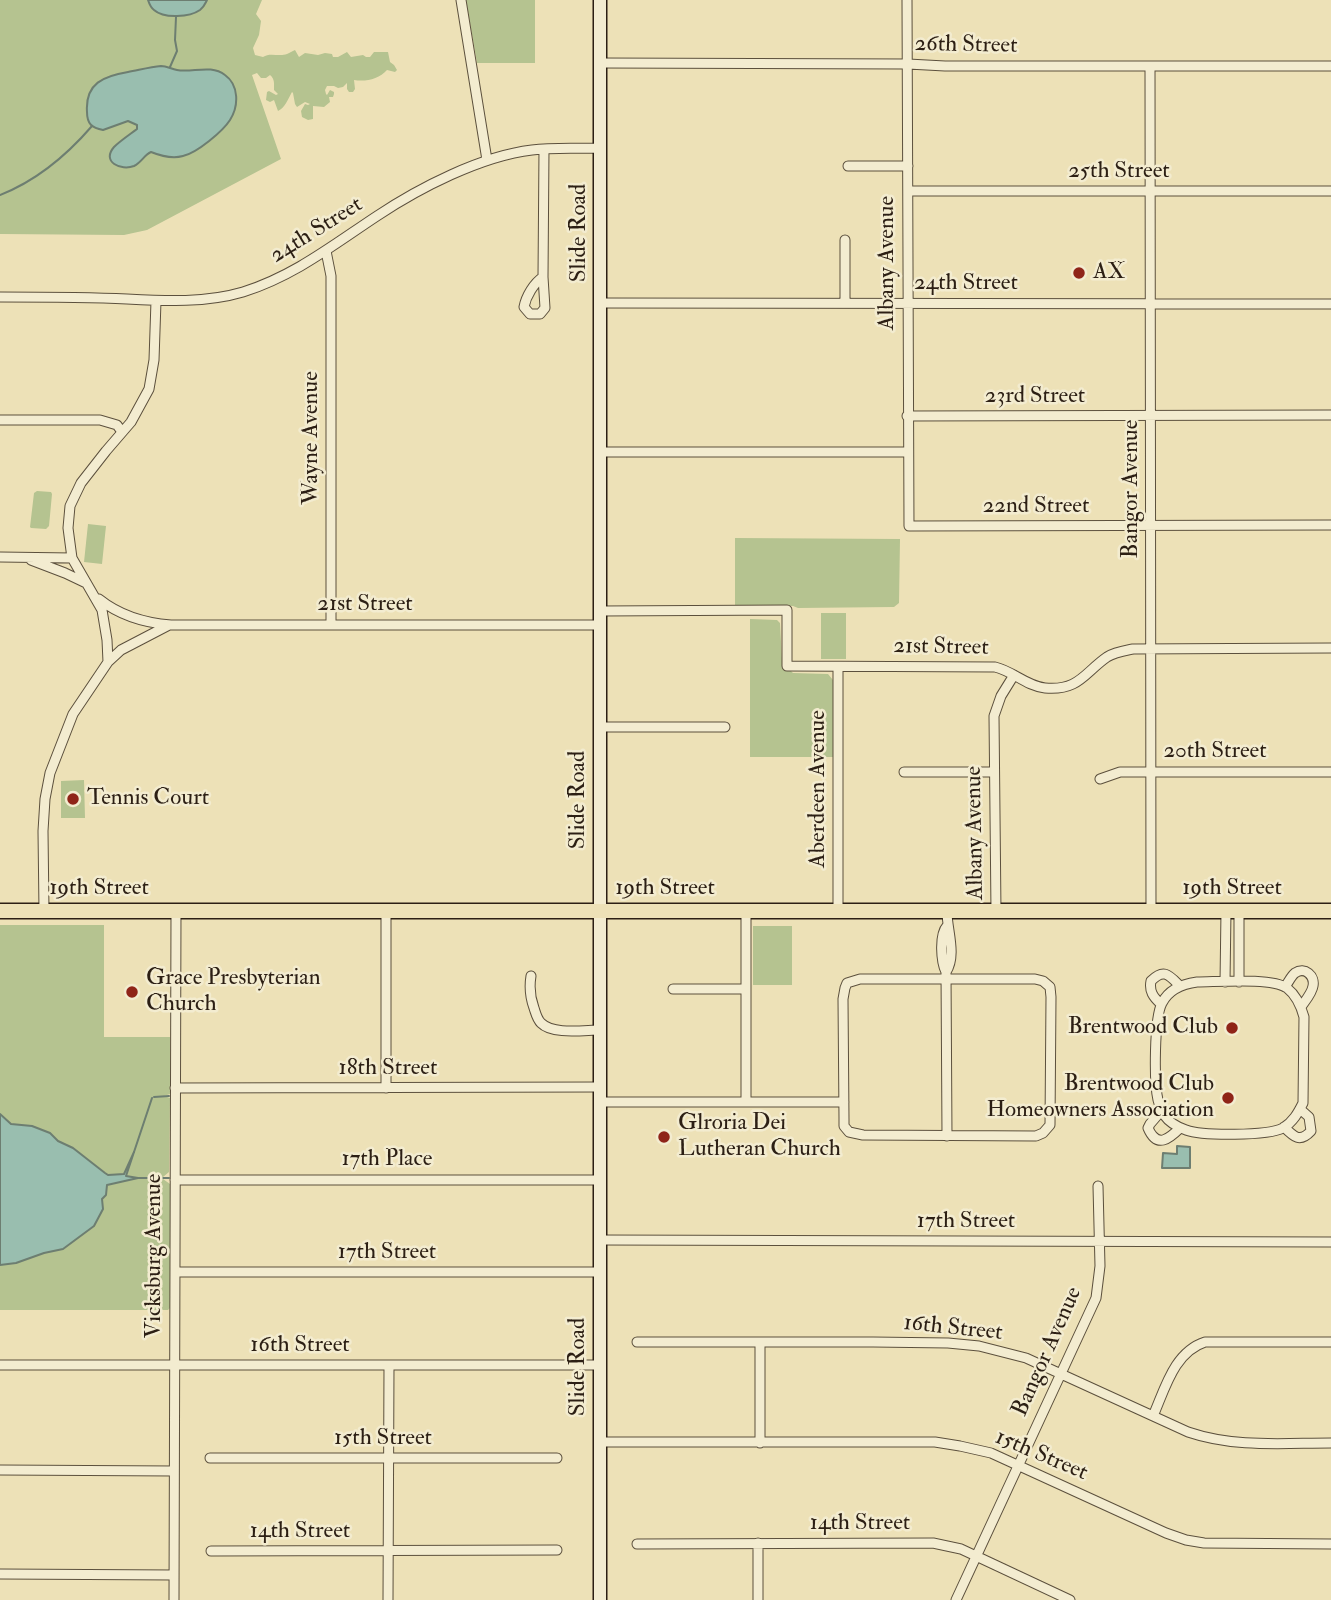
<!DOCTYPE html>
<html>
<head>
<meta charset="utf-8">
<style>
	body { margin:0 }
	canvas { display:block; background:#ede1b7 }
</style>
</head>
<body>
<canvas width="1331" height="1600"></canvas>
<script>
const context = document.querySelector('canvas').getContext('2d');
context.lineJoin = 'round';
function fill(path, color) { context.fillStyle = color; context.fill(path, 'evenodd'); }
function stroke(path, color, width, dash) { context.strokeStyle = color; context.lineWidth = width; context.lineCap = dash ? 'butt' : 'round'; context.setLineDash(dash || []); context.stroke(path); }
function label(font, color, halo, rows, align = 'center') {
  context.font = font + ' "IM FELL Double Pica",serif'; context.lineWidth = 5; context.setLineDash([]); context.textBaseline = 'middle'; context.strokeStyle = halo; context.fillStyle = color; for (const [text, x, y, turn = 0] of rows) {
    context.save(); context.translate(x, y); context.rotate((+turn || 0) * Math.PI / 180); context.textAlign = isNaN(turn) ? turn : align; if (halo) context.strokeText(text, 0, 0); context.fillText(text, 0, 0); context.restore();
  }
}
const green = new Path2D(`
	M0 0H262L256 14 261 21 259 35 253 48 255 55 263 57C270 52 279 57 287 54 290 53 292 51 295 50L299 57 305 53 318 55 325 53 332 54 333 57H338L347 52 351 57 363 55 366 57H370L374 52H388L390 62 394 65 397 70 395 72 387 70C379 79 366 82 354 80L355 89 353 92H349L347 89V83L343 87 338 88 334 86H327L325 90 326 94 327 95 330 90 334 92V94L333 97H329L330 102 324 107 313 106V119L308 120 302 117 301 111 305 104 308 105 310 104 305 102 297 107 295 104 293 93 292 92C288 99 285 108 278 111L274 100 270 102 266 100 267 92 269 91 276 95 278 94 274 90C274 84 275 79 270 75L266 78H261L257 73 252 75 281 159 147 230 124 235 0 234Z
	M466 0H535V63H477Z
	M37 491 51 492 52 494 49 526 46 529 31 528 30 527 34 493Z
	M88 524 106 526 102 564 84 562Z
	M735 538 900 539 899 603 894 607 798 608 793 606H735Z
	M821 613H846V659H821Z
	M750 619 777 620 780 623 782 661 784 664 793 673 828 674 833 680V757H750Z
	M84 780 85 818H61V781Z
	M0 925H104V1037H170V1094L164 1096 170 1098 169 1172 163 1177V1179L170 1184V1308L168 1310H0Z
	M753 926H792V985H753Z`);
const water = new Path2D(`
	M148 0H207C205 4 204 7 200 10 190 17 164 19 154 10 151 8 149 3 148 0Z
	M161 66C167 66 171 69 177 70 192 73 211 64 225 75 239 85 239 106 230 120 223 131 197 153 183 156 172 159 161 156 151 152 144 155 142 162 134 166 121 171 101 162 114 147 120 141 129 135 137 129V125L128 121 103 130C92 128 87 124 87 112 85 83 104 76 128 72 139 70 150 67 161 66Z
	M0 1114 11 1124 32 1126 50 1133 58 1141 73 1148 105 1173 108 1175 124 1174 134 1152 126 1176 138 1178 107 1185 106 1195 102 1199 103 1209 94 1226 63 1249 44 1253 16 1263 0 1265Z
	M1177 1146 1190 1147V1168H1162L1163 1153 1177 1154Z`);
const stream = new Path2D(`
	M170 67 177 51 175 40 176 17
	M0 195C36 181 67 155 92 126
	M154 1097 169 1096
	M134 1152 152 1098
	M138 1178H157
	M159 1178H169`);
const minor = new Path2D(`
	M461 0 487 160
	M907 0 909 526 1331 525
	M601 63 908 64 945 66H1331
	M1150 66 1151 911
	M848 166H908
	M908 191H1331
	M326 251 331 276V624
	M543 277C534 283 526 296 524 307L530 314H540L545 308 543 277 544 149
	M0 297C42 297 85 297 127 299 166 301 206 303 243 292 294 276 333 245 377 216 419 188 481 156 532 150 554 147 578 149 601 148
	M601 303 1331 304
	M845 303V240
	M907 416 1331 415
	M0 420H100L117 425 122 432
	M601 452H908
	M0 557 72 558
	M31 560 65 573 86 583
	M99 599C119 615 145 623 171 625H601
	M601 611 787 610V666L995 667C1013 671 1026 686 1045 688 1079 691 1084 673 1107 657 1115 652 1123 651 1133 649L1331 648
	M108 662 121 650 169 625
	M838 667V912
	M600 727H725
	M904 772H994
	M1100 779 1120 772H1331
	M44 911 43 831 45 799 50 773 73 714 108 662 107 640 102 610 72 558 68 528 70 506 81 483 106 451 131 422 149 389 154 360 156 301
	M746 912V1102
	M947 912C947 930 957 955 946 972 941 962 939 935 947 926
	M996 912 994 716 1001 696 1014 675
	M946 972 947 1136
	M531 976C529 988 530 997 534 1008 536 1014 537 1019 541 1023 553 1035 584 1030 600 1030
	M860 979H1035L1043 981 1050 987 1051 997 1050 1125 1043 1133 1036 1136 863 1135 849 1132 844 1126V1119L843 999 845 988 847 983Z
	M1197 982C1217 982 1272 977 1287 988 1296 995 1301 1006 1304 1017L1303 1103C1298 1113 1293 1122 1283 1128 1268 1136 1202 1136 1186 1130 1177 1127 1169 1122 1164 1115 1161 1110 1159 1105 1158 1100 1154 1083 1154 1018 1162 1003 1169 989 1182 984 1197 982Z
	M1225 982 1226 911
	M1239 982V911
	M1285 987C1288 983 1291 976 1295 973 1305 966 1315 976 1313 986 1312 993 1305 1001 1301 1007
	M673 989H746
	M1161 1004C1153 997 1149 991 1151 981 1164 968 1169 975 1180 986
	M175 1088 600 1087
	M386 1088V912
	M600 1102H844
	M1162 1110 1150 1124 1148 1128C1157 1149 1169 1139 1180 1128
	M1284 1127C1294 1137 1300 1143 1311 1131L1309 1117 1300 1109
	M175 1180H600
	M600 1240 1331 1242
	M175 1272H600
	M637 1342H873L948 1343 979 1346 1026 1358 1188 1432C1235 1448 1283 1443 1331 1443
	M760 1342V1443
	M0 1365H600
	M1153 1416C1165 1389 1174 1352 1205 1342H1331
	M600 1442H935L960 1446 991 1453 1166 1533 1186 1540 1204 1543 1331 1544
	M210 1458H557
	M0 1470 174 1471
	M637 1544 933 1543 961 1549 1070 1600
	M211 1551 557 1550
	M0 1574 174 1575
	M174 1600 176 911
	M388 1600 389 1366
	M758 1600V1543
	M956 1600 1096 1298 1100 1266 1098 1186`);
const secondary = new Path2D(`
	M600 1600V0`);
const primary = new Path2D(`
	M0 911H1331`);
const markers = [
	[1079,273,7,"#8f2418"],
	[73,799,7,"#8f2418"],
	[132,992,7,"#8f2418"],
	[1232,1028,7,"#8f2418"],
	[1228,1098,7,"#8f2418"],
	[664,1137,7,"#8f2418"]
];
const streetNames = [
	["26th Street",966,46,1],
	["25th Street",1119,172],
	["24th Street",317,231,-32],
	["Slide Road",580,233,-90],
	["Albany Avenue",888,263,-90],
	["24th Street",966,284],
	["23rd Street",1035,397],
	["Wayne Avenue",312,438,-90],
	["Bangor Avenue",1132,489,-90],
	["22nd Street",1036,507],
	["21st Street",365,605],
	["21st Street",941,648,1],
	["20th Street",1215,752],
	["Aberdeen Avenue",819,789,-90],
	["Slide Road",579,800,-90],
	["Albany Avenue",976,833,-91],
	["19th Street",99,889],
	["19th Street",665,889],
	["19th Street",1232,889],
	["18th Street",388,1069],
	["17th Place",387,1160],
	["17th Street",966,1222],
	["17th Street",387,1253],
	["Vicksburg Avenue",155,1256,-90],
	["16th Street",953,1329,6],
	["16th Street",300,1346],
	["Bangor Avenue",1048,1352,-66],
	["Slide Road",579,1367,-90],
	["15th Street",383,1439],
	["15th Street",1041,1456,23],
	["14th Street",860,1524],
	["14th Street",300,1532]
];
const poiNames = [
	["AX",1093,273],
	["Tennis Court",87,799],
	["Grace Presbyterian",146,979],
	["Church",146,1005],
	["Brentwood Club",1218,1028,"right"],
	["Brentwood Club",1214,1085,"right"],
	["Homeowners Association",1214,1111,"right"],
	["Glroria Dei",678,1124],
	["Lutheran Church",678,1150]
];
fill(green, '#b5c390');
fill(water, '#99beaf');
stroke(water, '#6d7e71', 2);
stroke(stream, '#6d7e71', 2);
stroke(minor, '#5c503d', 11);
stroke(secondary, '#2c1f14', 15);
stroke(primary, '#2c1f14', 17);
stroke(minor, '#f3ecd0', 9);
stroke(secondary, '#f3ecd0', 12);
stroke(primary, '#ede1b7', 14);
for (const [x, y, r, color] of markers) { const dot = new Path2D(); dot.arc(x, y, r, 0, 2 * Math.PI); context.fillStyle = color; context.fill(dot); stroke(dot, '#f3ecd0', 2.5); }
label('23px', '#2c1f14', '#f3ecd0', streetNames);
label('23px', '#2c1f14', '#f3ecd0', poiNames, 'left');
</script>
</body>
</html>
